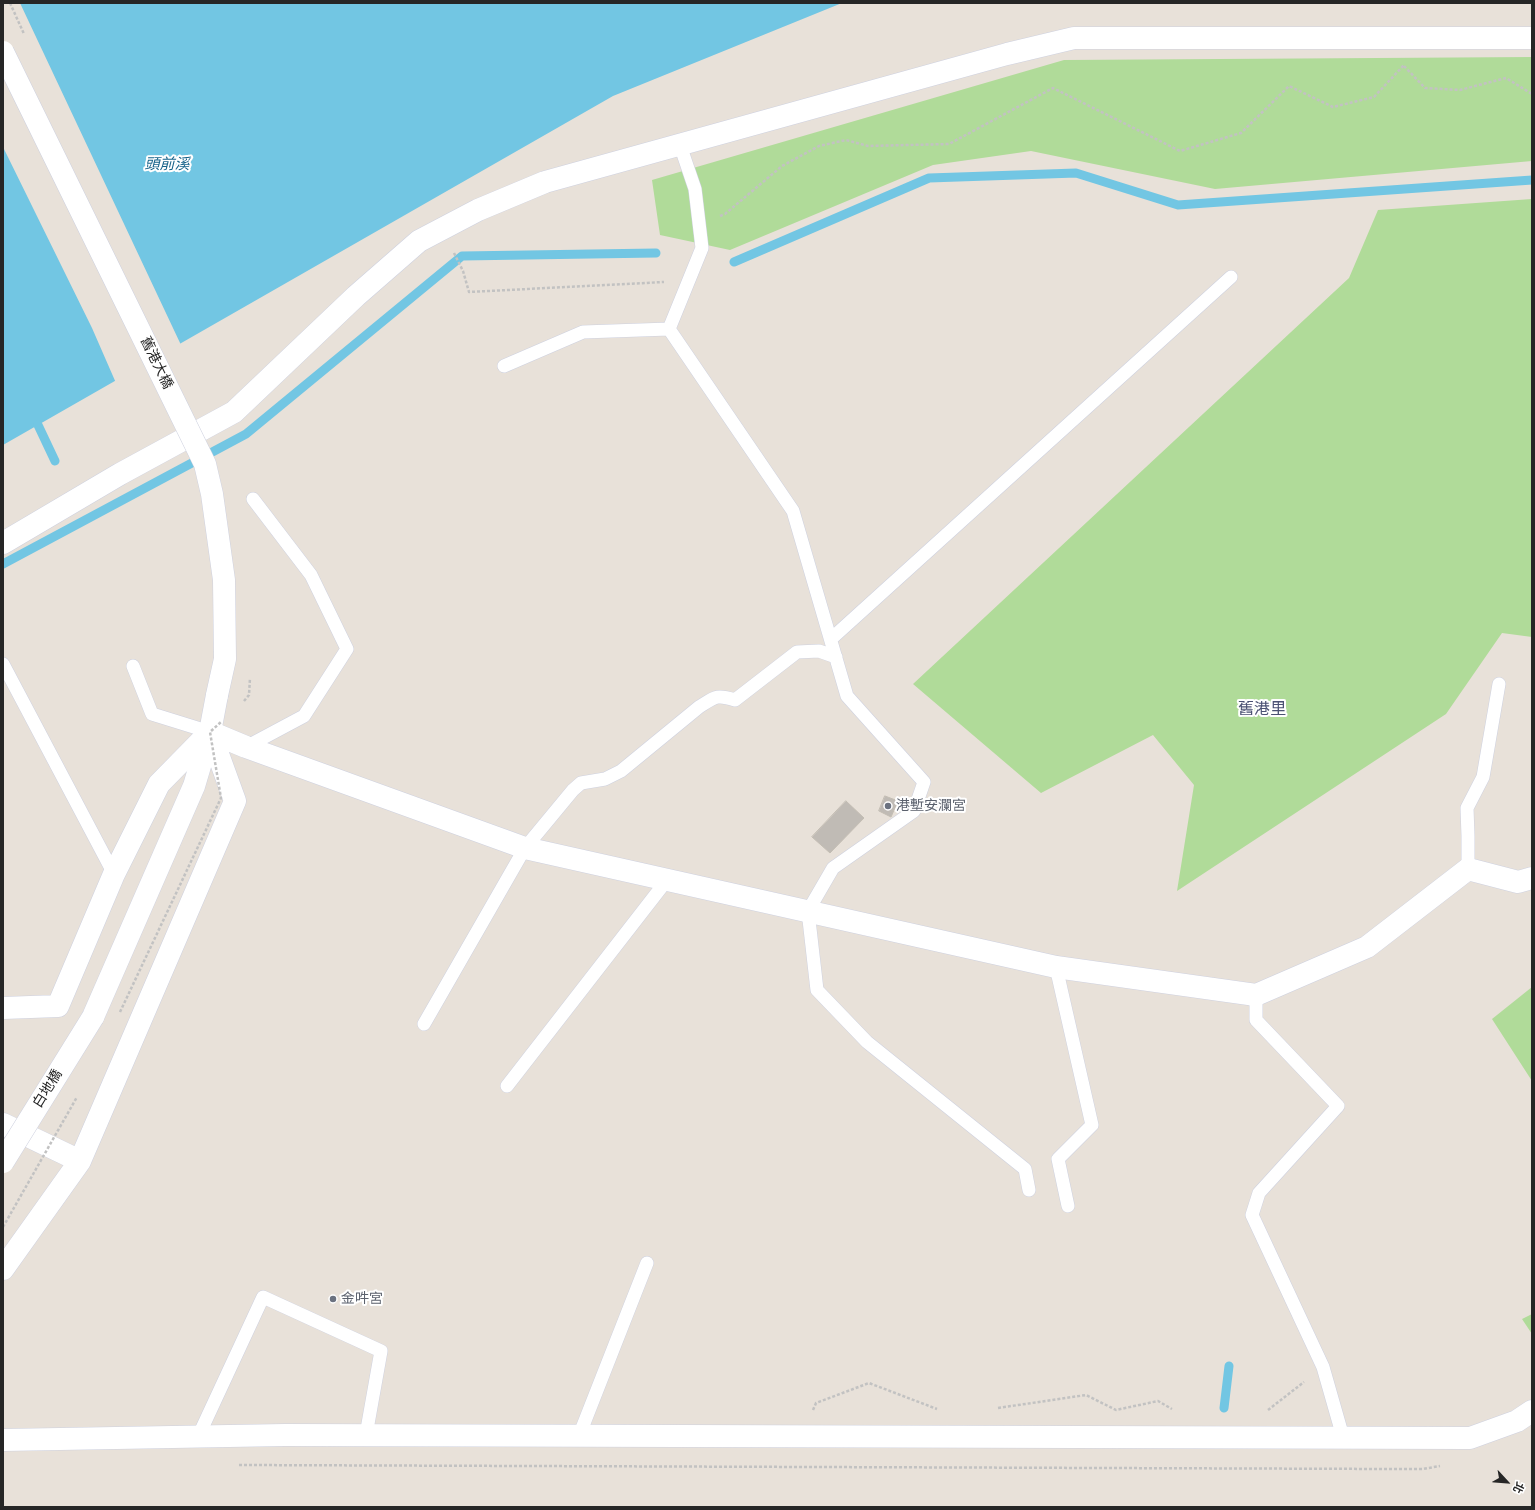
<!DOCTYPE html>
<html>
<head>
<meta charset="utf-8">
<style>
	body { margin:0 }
	#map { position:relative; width:1535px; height:1510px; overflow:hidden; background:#e8e1d9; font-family:Signika,"Noto Sans TC",sans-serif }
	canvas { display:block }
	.frame { position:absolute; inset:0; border:4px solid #262626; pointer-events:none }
	.north { position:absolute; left:1487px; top:1462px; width:40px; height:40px; -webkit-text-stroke:3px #fff; paint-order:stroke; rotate:116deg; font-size:11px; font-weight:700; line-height:16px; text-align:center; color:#262626 }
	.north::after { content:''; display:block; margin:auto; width:14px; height:18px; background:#262626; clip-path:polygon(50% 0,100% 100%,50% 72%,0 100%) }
</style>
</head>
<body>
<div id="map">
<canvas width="1535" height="1510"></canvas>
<div class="frame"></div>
<div class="north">北</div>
</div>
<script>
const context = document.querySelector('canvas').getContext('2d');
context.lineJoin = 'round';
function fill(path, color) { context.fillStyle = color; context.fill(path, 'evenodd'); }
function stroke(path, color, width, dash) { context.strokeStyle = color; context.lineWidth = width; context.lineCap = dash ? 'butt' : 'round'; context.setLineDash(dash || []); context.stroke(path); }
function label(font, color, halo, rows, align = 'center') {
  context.font = font + ' Signika,"Noto Sans TC",sans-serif'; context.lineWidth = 4; context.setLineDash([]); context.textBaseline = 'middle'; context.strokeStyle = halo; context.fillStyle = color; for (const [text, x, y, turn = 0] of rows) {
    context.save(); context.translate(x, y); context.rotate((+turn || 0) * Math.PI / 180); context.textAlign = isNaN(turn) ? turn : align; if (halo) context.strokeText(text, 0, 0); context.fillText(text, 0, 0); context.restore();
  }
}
const green = new Path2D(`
	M1532 57V161L1215 189 1031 151 933 165 730 250 660 235 652 180 1064 60Z
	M1532 199V637L1502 633 1446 714 1177 891 1194 785 1153 735 1041 793 913 684 1349 278 1378 210Z
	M1532 987V1081L1492 1019Z
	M1532 1314V1334L1522 1319Z`);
const water = new Path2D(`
	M3 3H842L613 96 3 445Z`);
const pier = new Path2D(`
	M3 3H20L181 345 116 383 92 328 3 147Z`);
const stream = new Path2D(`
	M734 262 929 178 1076 173 1178 205 1532 180
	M38 425 55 461
	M3 564 246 434 462 256 656 253
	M1224 1408 1229 1366`);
const building = new Path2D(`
	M885 796 898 801 891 817 879 811Z
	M846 801 864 818 830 853 812 837Z`);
const path = new Path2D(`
	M1404 66 1425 88 1460 90 1506 78 1532 94
	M720 216 725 214 782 166 819 146 846 140 868 146 949 144 1053 88 1180 151 1241 133 1289 86 1333 107 1374 97 1404 65
	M454 253 463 271 469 292 664 282
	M998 1408 1086 1395 1116 1410 1158 1401 1172 1409
	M813 1410 816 1403 869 1383 937 1409
	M1268 1410 1304 1382
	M239 1465 1391 1469H1423L1440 1466`);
const lane = new Path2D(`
	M680 145 695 189 702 248 669 329 793 511 847 696 924 782 914 811 833 868 808 911 817 990 867 1042 1025 1169 1029 1190
	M504 366 583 332 669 329
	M831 639 1231 277
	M3 664 114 874
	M133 666 152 714 210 732
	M246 747 304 716 347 649 311 575 253 499
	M1468 869V836L1467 808 1483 777 1499 684
	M1056 967 1092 1125 1058 1159 1068 1206
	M1256 995V1020L1338 1106 1259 1193 1252 1215 1323 1367 1343 1437
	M424 1024 525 848 573 790 581 783 605 779 621 771 699 707C715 697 716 694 735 700L797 652 819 651 836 657
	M507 1086 667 880
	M579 1436 647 1263
	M198 1437 263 1297 381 1351 366 1435`);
const street = new Path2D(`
	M3 543 120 474 234 412 356 296 419 241 478 210 545 182 1007 54 1074 38H1532
	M210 732 246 747 525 848 1056 967 1256 995 1367 947 1468 869 1518 882 1532 878
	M3 1008 58 1006 114 874 159 784 210 732
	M3 1124 80 1161 235 801 210 732
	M3 1269 80 1161
	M3 1440 285 1435 1470 1438 1517 1421 1532 1411`);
const secondary = new Path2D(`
	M93 1017 194 786 210 732 217 695`);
const pathBridge = new Path2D(`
	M10 3 24 34
	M244 701 249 695 250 678
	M120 1012 221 798 210 732 221 722
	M3 1227 77 1097`);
const secondaryBridge = new Path2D(`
	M3 52 205 464 212 494 224 580 225 659 217 695
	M3 1162 93 1017`);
const markers = [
	[888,806,4,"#6b7280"],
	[333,1299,4,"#6b7280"]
];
const streetNames = [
	["舊港大橋",156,363,64],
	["白地橋",48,1089,-58]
];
const worshipNames = [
	["港塹安瀾宮",896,806],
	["金吽宮",341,1299]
];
const waterNames = [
	["頭前溪",167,165]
];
const quarterNames = [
	["舊港里",1262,710]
];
fill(green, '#b0db99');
fill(water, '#72c6e3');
fill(pier, '#e8e1d9');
stroke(stream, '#72c6e3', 9);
fill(building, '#c0bbb5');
stroke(building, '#c3bdb3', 1);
stroke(lane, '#ced1df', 14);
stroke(street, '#ced1df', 23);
stroke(secondary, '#ced1df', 23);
stroke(path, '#c2c2c2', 2.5, [3, 2]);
stroke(lane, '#fff', 13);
stroke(street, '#fff', 22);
stroke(secondary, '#fff', 22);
stroke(secondaryBridge, '#ced1df', 23, []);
stroke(pathBridge, '#c2c2c2', 2.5, [3, 2]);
stroke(secondaryBridge, '#fff', 22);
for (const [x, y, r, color] of markers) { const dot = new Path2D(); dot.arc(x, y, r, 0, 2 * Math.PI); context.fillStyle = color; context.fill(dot); stroke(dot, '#fff', 1.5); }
label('14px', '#262626', '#fff', streetNames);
label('14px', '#5b616d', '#fff', worshipNames, 'left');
label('italic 15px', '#17638a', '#fff', waterNames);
label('16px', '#4b5273', '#fff', quarterNames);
</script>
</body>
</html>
